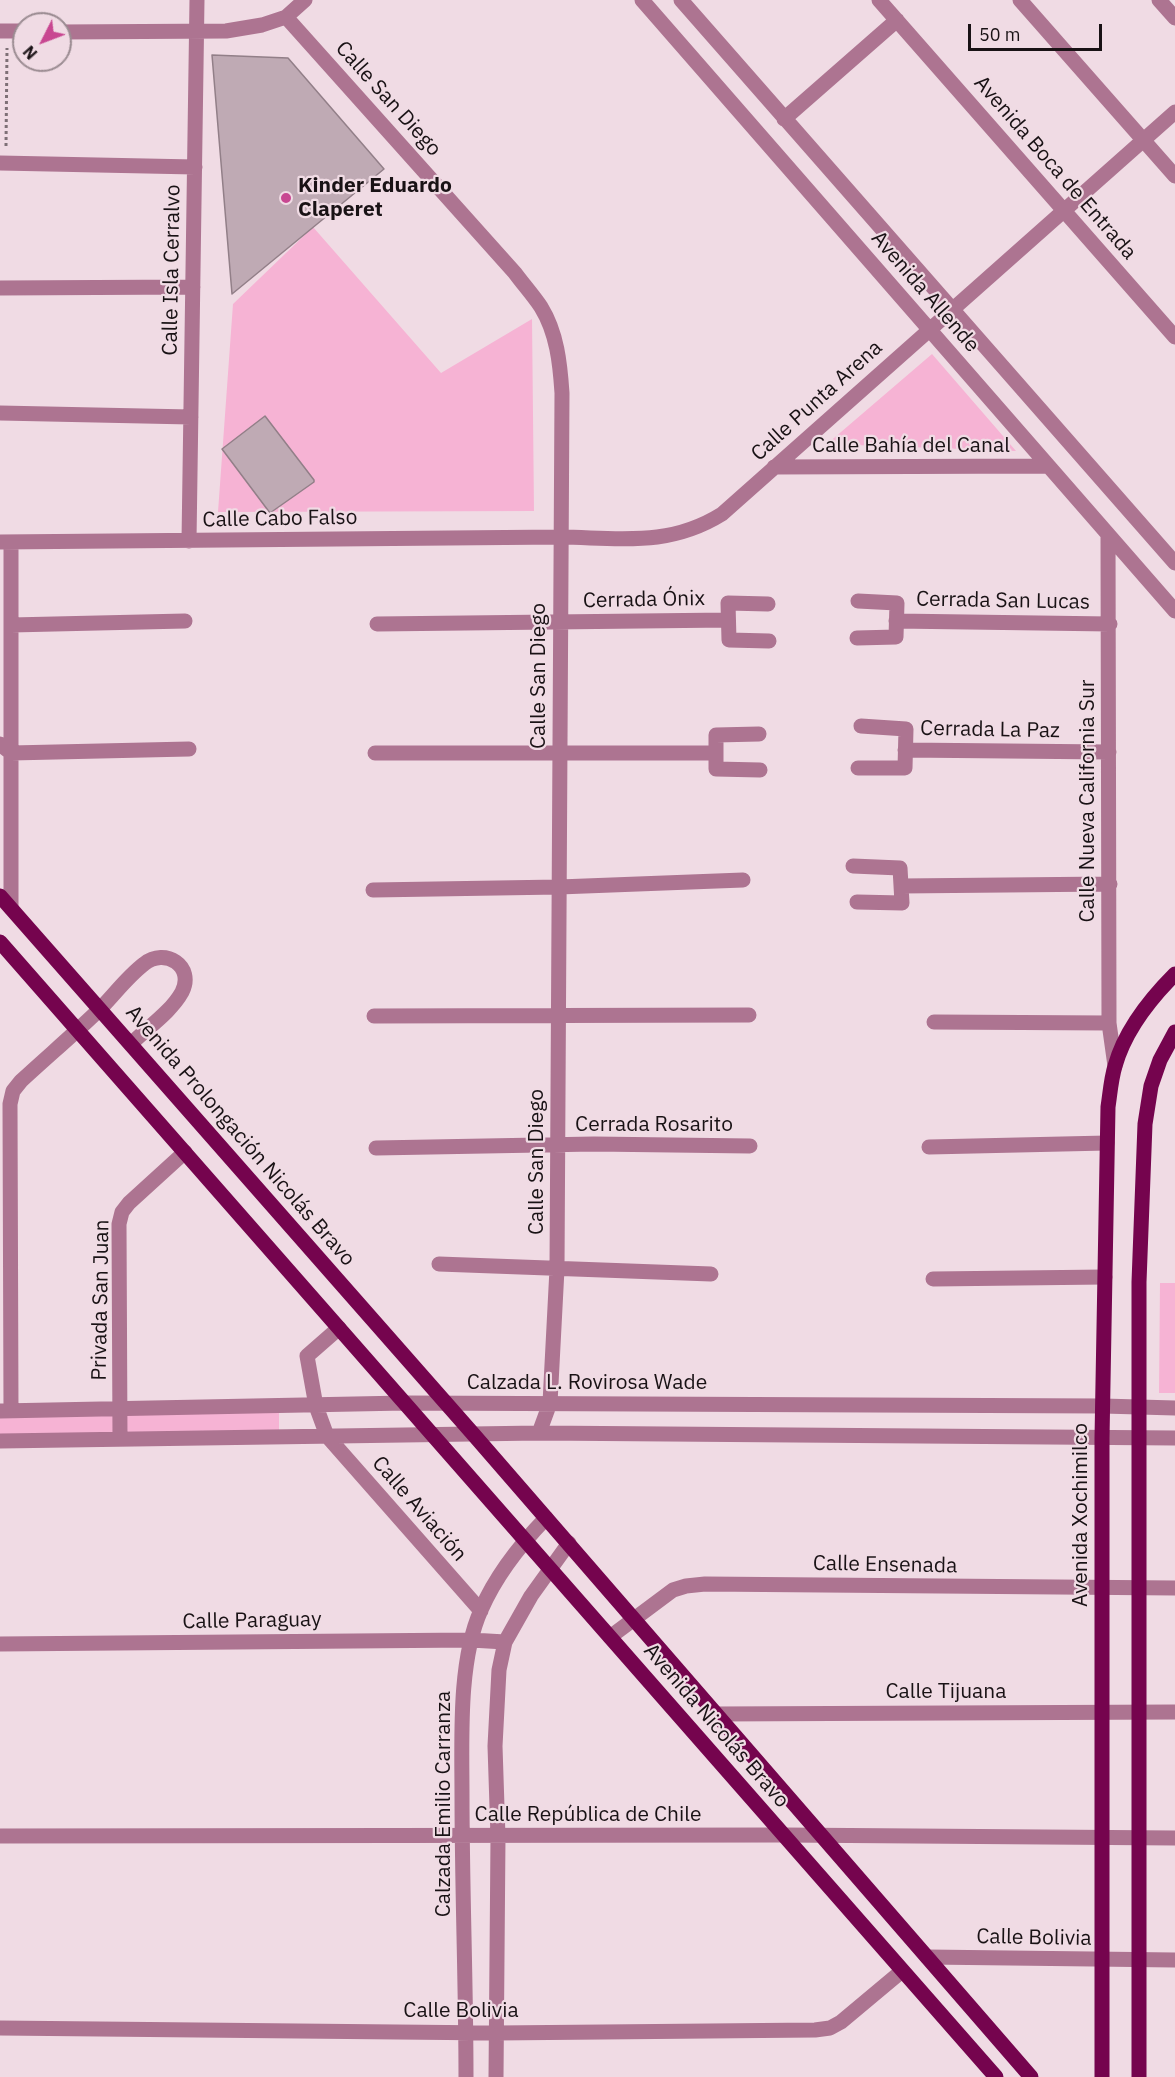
<!DOCTYPE html>
<html>
<head>
<meta charset="utf-8">
<style>
	body { margin:0 }
	#map { position:relative; width:1175px; height:2077px; overflow:hidden; background:#f0dbe4; font-family:"IBM Plex Sans",sans-serif }
	canvas { display:block }
	.north { position:absolute; left:12px; top:12px; width:60px; height:60px; box-sizing:border-box; background:#f0dbe4; border:2px solid #9a8b91; border-radius:50%; rotate:228deg; font-size:16px; font-weight:700; line-height:24px; text-align:center; color:#191215 }
	.north::after { content:''; display:block; margin:auto; width:21px; height:27px; background:#c84791; clip-path:polygon(50% 0,100% 100%,50% 72%,0 100%) }
	.scale { position:absolute; left:968px; top:24px; width:134px; height:27px; box-sizing:border-box; border:3px solid #191215; border-top:0; padding-left:8px; font-size:18px; line-height:21px; white-space:nowrap; color:#191215; -webkit-text-stroke:4px #f0dbe4; paint-order:stroke }
</style>
</head>
<body>
<div id="map">
<canvas width="1175" height="2077"></canvas>
<div class="north">N</div>
<div class="scale">50 m</div>
</div>
<script>
const context = document.querySelector('canvas').getContext('2d');
context.lineJoin = 'round';
function fill(path, color) { context.fillStyle = color; context.fill(path, 'evenodd'); }
function stroke(path, color, width, dash) { context.strokeStyle = color; context.lineWidth = width; context.lineCap = dash ? 'butt' : 'round'; context.setLineDash(dash || []); context.stroke(path); }
function label(font, color, halo, rows, align = 'center') {
  context.font = font + ' "IBM Plex Sans",sans-serif'; context.lineWidth = 4.5; context.setLineDash([]); context.textBaseline = 'middle'; context.strokeStyle = halo; context.fillStyle = color; for (const [text, x, y, turn = 0] of rows) {
    context.save(); context.translate(x, y); context.rotate((+turn || 0) * Math.PI / 180); context.textAlign = isNaN(turn) ? turn : align; if (halo) context.strokeText(text, 0, 0); context.fillText(text, 0, 0); context.restore();
  }
}
const green = new Path2D(`
	M313 227 441 373 532 319 534 511 218 512 233 304Z
	M932 354 1016 451 827 444Z
	M1160 1283H1175V1393H1159Z
	M279 1408V1436L121 1438V1410Z
	M120 1410 119 1438 0 1440V1412Z`);
const building = new Path2D(`
	M212 55 288 58 384 169 232 294Z
	M265 416 314 480V482L270 513 222 449Z`);
const path = new Path2D(`
	M6 146 7 48`);
const minor = new Path2D(`
	M642 0 1175 611
	M681 0 1175 563
	M879 0 1175 337
	M1020 0 1175 176
	M1159 0 1175 18
	M286 17 515 273C523 284 533 295 541 307 557 333 560 363 562 393L557 1269 550 1403 539 1433
	M0 31H24
	M60 32 226 31 262 25 286 17 305 0
	M784 119 897 20
	M0 163 195 167
	M0 288 193 287
	M0 413 191 417
	M774 467 1047 466
	M1108 535 1109 1023 1115 1066
	M189 541 197 0
	M0 542 561 537C621 538 669 547 722 514L1175 112
	M768 604 728 603 729 640 769 641
	M896 621 1110 624
	M377 624 728 620
	M11 625 185 621
	M857 638 896 637 897 603 858 601
	M759 734 716 735V769L760 770
	M0 744 11 753 189 749
	M905 750 1109 752
	M375 753H716
	M858 768H905L906 729 861 726
	M853 866 900 868 902 903 857 902
	M901 886 1110 884
	M373 890 559 887 743 880
	M11 908V542
	M374 1016 749 1015
	M934 1022 1109 1023
	M929 1147 1107 1143
	M376 1148 594 1144 750 1146
	M439 1264 711 1274
	M933 1279 1105 1277
	M339 1328 307 1356 316 1406 327 1436 481 1611
	M0 1411 405 1403 1103 1406 1175 1408
	M11 1411 10 1104 13 1091 21 1081C47 1057 74 1034 99 1010 114 995 127 977 144 964 165 947 195 966 182 992 171 1012 147 1028 131 1044
	M120 1439 119 1224 122 1212 129 1203 185 1152
	M0 1441 539 1433 1175 1438
	M610 1637 673 1590 686 1586 705 1584 1175 1588
	M0 1644 471 1640 505 1642
	M717 1714 1175 1712
	M0 1836 784 1835 1175 1838
	M927 1957 1175 1960
	M0 2028 496 2033 815 2030 830 2028 841 2022 902 1971
	M466 2077C466 1983 462 1889 462 1795 462 1739 458 1661 481 1610 496 1575 520 1545 546 1518
	M496 2077 498 1837 495 1746 499 1670 505 1642 531 1596 569 1543`);
const major = new Path2D(`
	M0 896 474 1435 1031 2077
	M0 942 996 2077
	M1102 2077V1438L1108 1107C1110 1094 1111 1079 1115 1066 1125 1030 1149 1000 1175 974
	M1139 2077V1282L1145 1124 1151 1086 1160 1060 1175 1032`);
const markers = [
	[286,198,6,"#c84791"]
];
const streetNames = [
	["Calle San Diego",388,99,48],
	["Avenida Boca de Entrada",1055,168,49],
	["Calle Isla Cerralvo",172,270,-89],
	["Avenida Allende",925,292,49],
	["Calle Punta Arena",817,401,-42],
	["Calle Bahía del Canal",911,446],
	["Calle Cabo Falso",280,519,-1],
	["Cerrada Ónix",644,600,-1],
	["Cerrada San Lucas",1003,601,1],
	["Calle San Diego",539,676,-90],
	["Cerrada La Paz",990,730,1],
	["Calle Nueva California Sur",1088,801,-90],
	["Cerrada Rosarito",654,1125],
	["Avenida Prolongación Nicolás Bravo",240,1136,49],
	["Calle San Diego",537,1162,-90],
	["Privada San Juan",101,1300,-89],
	["Calzada L. Rovirosa Wade",587,1383],
	["Calle Aviación",419,1509,49],
	["Avenida Xochimilco",1081,1515,-90],
	["Calle Ensenada",885,1565,1],
	["Calle Paraguay",252,1621,-1],
	["Calle Tijuana",946,1692],
	["Avenida Nicolás Bravo",716,1726,49],
	["Calzada Emilio Carranza",444,1804,-90],
	["Calle República de Chile",588,1815],
	["Calle Bolivia",1034,1938,1],
	["Calle Bolivia",461,2011]
];
const poiNames = [
	["Kinder Eduardo",298,186],
	["Claperet",298,210]
];
fill(green, '#f6b3d4');
fill(building, '#bfaab4');
stroke(building, '#927f88', 1.5);
stroke(path, '#7e7076', 3, [3, 3]);
stroke(minor, '#ad7491', 15);
stroke(major, '#75044e', 15);
for (const [x, y, r, color] of markers) { const dot = new Path2D(); dot.arc(x, y, r, 0, 2 * Math.PI); context.fillStyle = color; context.fill(dot); stroke(dot, '#f0dbe4', 2); }
label('21px', '#191215', '#f0dbe4', streetNames);
label('bold 21px', '#191215', '#f0dbe4', poiNames, 'left');
</script>
</body>
</html>
